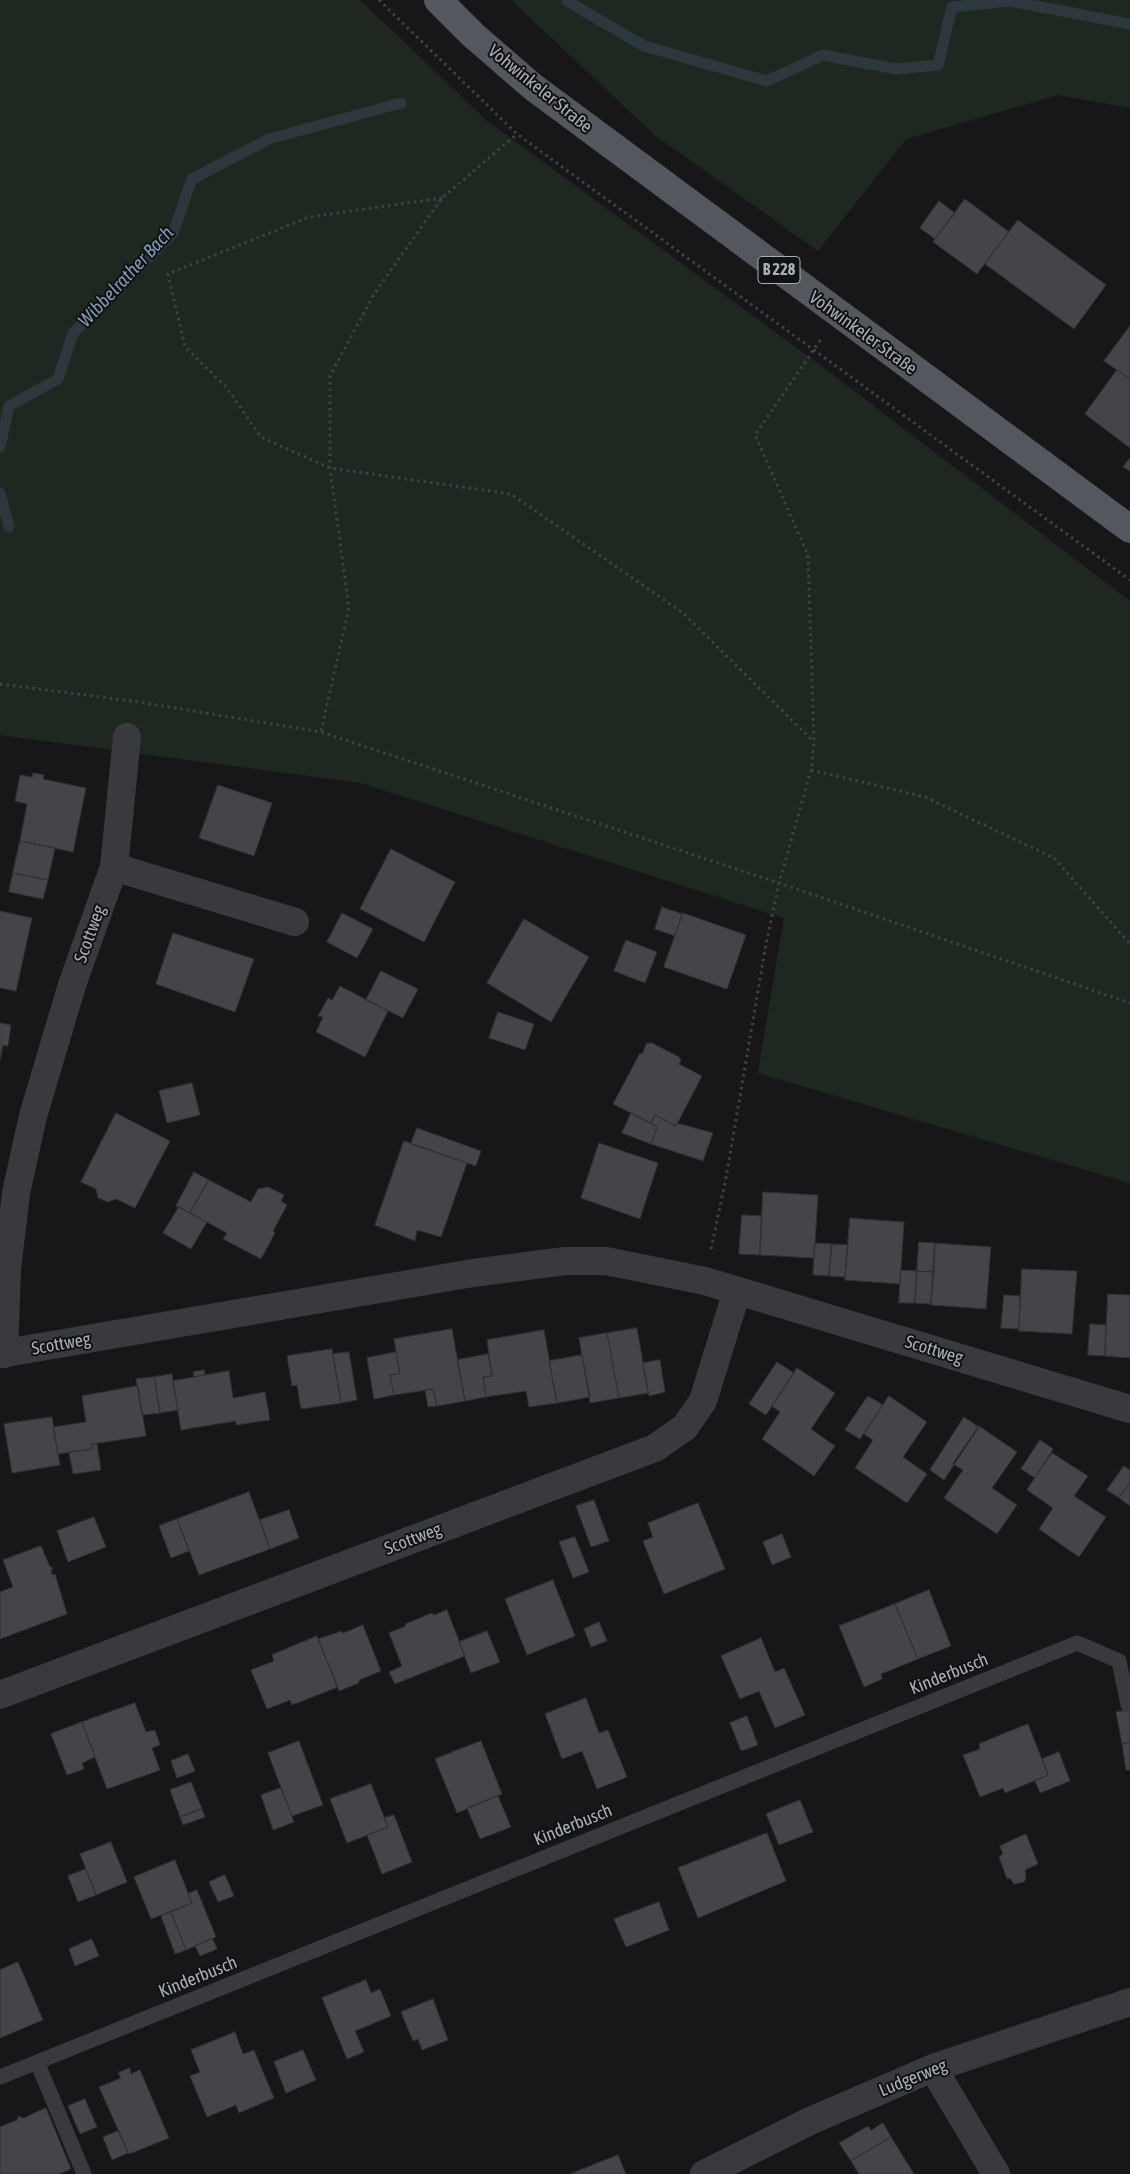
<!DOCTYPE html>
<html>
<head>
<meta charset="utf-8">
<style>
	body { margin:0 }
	canvas { display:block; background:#171719 }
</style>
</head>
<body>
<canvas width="1130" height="2174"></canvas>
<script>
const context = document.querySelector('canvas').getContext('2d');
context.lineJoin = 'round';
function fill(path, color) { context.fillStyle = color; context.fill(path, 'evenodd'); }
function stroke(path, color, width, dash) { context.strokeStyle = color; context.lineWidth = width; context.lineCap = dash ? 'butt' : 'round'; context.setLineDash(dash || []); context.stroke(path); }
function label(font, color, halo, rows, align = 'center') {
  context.font = font + ' "Asap Condensed",sans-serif'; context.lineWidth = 4; context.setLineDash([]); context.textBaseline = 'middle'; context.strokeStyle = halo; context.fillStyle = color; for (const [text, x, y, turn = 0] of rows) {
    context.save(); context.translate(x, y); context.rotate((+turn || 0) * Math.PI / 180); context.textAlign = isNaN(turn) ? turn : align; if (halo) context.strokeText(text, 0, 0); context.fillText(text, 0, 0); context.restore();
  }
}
const green = new Path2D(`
	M0 0H360L486 120 820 365 1130 601V1183L758 1073 784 918 361 783 0 735Z
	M511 0H1130V108L1058 95 906 139 818 251 656 136Z`);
const stream = new Path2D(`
	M567 1 644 46 767 81 823 55 896 69 938 65 952 7 1010 1 1130 24
	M0 447 9 406 58 379 73 333 173 233 192 179 269 139 401 103
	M0 493 9 527`);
const building = new Path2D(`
	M965 199 1009 232 977 274 933 242Z
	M939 201 955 213 935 239 920 228Z
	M1018 220 1106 285 1074 329 985 264Z
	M1130 326V379L1104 361Z
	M1117 370 1130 379V448L1085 414Z
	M1130 458V471L1123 467Z
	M33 773 44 775 43 779 86 788 73 852 20 841 27 804 15 801 20 775 32 777Z
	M218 785 272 803 254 856 199 838Z
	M20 841 55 848 48 880 13 873Z
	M391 849 455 882 424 942 360 909Z
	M13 873 48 880 43 899 9 892Z
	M662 907 682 914 675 936 655 929Z
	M0 911 32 918 16 991 0 988Z
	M342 913 373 929 357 958 327 942Z
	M683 913 746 935 727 989 664 967Z
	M524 919 589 957 551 1022 487 983Z
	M173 933 254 959 235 1012 156 984Z
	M626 940 657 952 645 983 614 971Z
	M381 971 418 989 403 1018 366 1000Z
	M340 986 388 1011 365 1057 316 1032 323 1017 318 1016 328 998 332 1000Z
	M498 1012 534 1024 525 1050 489 1038Z
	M0 1023 11 1025 8 1046 3 1045 0 1061Z
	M647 1043H652L679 1057 681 1061 679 1064 702 1076 676 1126 655 1115 651 1123 613 1104 640 1053 642 1054Z
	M192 1083 200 1115 167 1123 159 1091Z
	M116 1113 170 1141 135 1208 116 1199 108 1202 98 1198 96 1189 81 1182Z
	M631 1113 657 1127 651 1144 622 1133Z
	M655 1115 676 1126 677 1123 713 1133 703 1161 651 1144 657 1127 651 1123Z
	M417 1128 481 1151 476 1166 411 1144Z
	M404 1141 467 1163 441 1237 417 1230 415 1241 375 1225Z
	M599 1143 658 1163 640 1219 581 1198Z
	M194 1172 209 1180 190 1213 176 1206Z
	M209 1180 251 1202 258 1189 268 1187 284 1195 281 1201 287 1205 273 1231 275 1233 261 1259 223 1239 227 1233 190 1213Z
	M763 1192 818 1195 814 1258 760 1255Z
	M179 1207 207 1222 191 1249 163 1233Z
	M742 1215 762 1216 760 1255 739 1254Z
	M850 1218 904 1222 900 1284 845 1280Z
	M919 1242 935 1243 934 1272 917 1271Z
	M815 1243 832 1244 829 1276 813 1275Z
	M935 1243 991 1247 986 1309 931 1305Z
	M832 1244 848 1245 845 1277 829 1276Z
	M1022 1269 1077 1271 1072 1334 1019 1331Z
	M901 1270 917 1271 915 1303H899Z
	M917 1271 934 1272 931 1304 915 1303Z
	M1108 1294 1130 1295V1358L1105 1356Z
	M1004 1295 1020 1296 1019 1329 1001 1328Z
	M1090 1324 1106 1325 1105 1356 1088 1355Z
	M637 1328 648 1393 619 1398 607 1333Z
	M452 1329 465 1401 437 1406 433 1389 394 1395 390 1375 400 1374 394 1339Z
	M544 1330 557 1403 529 1407 526 1391 486 1397 483 1377 492 1376 487 1340Z
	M607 1333 619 1398 590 1403 579 1338Z
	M332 1349 341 1403 301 1409 297 1385 292 1386 287 1356Z
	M349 1352 357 1400 341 1403 333 1354Z
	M396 1352 400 1374 390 1375 394 1395 374 1399 367 1358Z
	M488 1354 492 1376 483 1377 486 1397 465 1401 457 1360Z
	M582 1355 590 1397 557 1403 549 1361Z
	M660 1360 665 1392 649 1396 643 1363Z
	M777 1362 794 1373 766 1415 749 1404Z
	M797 1368 835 1393 811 1429 835 1446 814 1476 762 1439 780 1412 772 1406Z
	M204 1370 205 1375 194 1377 193 1372Z
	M229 1371 233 1398 265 1392 270 1420 236 1425V1421L181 1430 173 1381Z
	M172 1374 178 1410 160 1413 154 1377Z
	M154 1377 160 1413 142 1415 136 1379Z
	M138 1386 146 1436 92 1444V1449L58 1454 53 1427 86 1422 82 1396Z
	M433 1389 437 1406 428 1407 425 1390Z
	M868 1396 883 1405 860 1439 845 1430Z
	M889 1396 927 1422 903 1457 927 1474 907 1503 855 1468 873 1440 864 1434Z
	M52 1417 60 1465 12 1473 4 1424Z
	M964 1417 979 1427 944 1480 930 1470Z
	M979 1426 1017 1452 992 1488 1017 1505 997 1534 944 1498 963 1470 953 1464Z
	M1040 1440 1053 1449 1035 1478 1021 1469Z
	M92 1444H97L101 1470 73 1474 69 1452 92 1449Z
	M1052 1453 1088 1476 1074 1496 1106 1517 1079 1557 1039 1529 1053 1508 1027 1490Z
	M1124 1466 1130 1470V1483L1119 1498 1107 1490Z
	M1130 1483V1506L1119 1498Z
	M249 1492 270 1549 199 1575 177 1519Z
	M594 1500 609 1541 591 1547 576 1506Z
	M698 1503 725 1569 664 1594 643 1541 653 1537 648 1523Z
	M289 1510 299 1538 270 1549 260 1520Z
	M94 1517 106 1547 68 1562 57 1531Z
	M177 1519 189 1551 171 1558 159 1526Z
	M782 1534 791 1557 772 1565 763 1542Z
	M575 1537 589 1572 573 1578 559 1542Z
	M41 1546 50 1567H52L53 1569 51 1570 52 1575 55 1574 67 1614 0 1639V1592L13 1587 3 1560Z
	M553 1580 575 1636 527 1655 505 1599Z
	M929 1590 951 1646 918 1659 895 1604Z
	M895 1604 918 1659 881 1674 882 1679 864 1687 839 1626Z
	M447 1610 465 1656 395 1684 389 1672 402 1666 389 1633 406 1626 405 1624 432 1613 434 1615Z
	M599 1622 607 1641 591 1647 584 1629Z
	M363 1625 381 1671 359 1680V1683L339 1691 318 1639 342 1631 343 1633Z
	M487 1631 500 1662 471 1673 459 1642Z
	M317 1636 338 1687 292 1705 290 1700 267 1709 251 1670 274 1661 272 1655Z
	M761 1638 775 1672 784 1668 805 1715 775 1728 759 1691 740 1699 721 1656Z
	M586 1698 599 1733 608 1730 627 1777 597 1789 582 1751 562 1759 545 1714Z
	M135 1703 146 1732 155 1730 160 1745 152 1748 160 1770 107 1789 82 1722Z
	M1130 1710V1742L1122 1744 1116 1712Z
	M747 1716 758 1745 741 1751 730 1723Z
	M82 1722 95 1757 82 1763 84 1769 67 1775 51 1734Z
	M1028 1724 1048 1775 1005 1793 1003 1788 980 1797 963 1755 980 1749 979 1744Z
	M299 1741 323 1805 292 1816 268 1753Z
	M481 1741 502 1794 457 1813 435 1759Z
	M1130 1742V1770H1126L1122 1744Z
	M1059 1752 1070 1781 1040 1793 1035 1781 1048 1775 1042 1759Z
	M188 1754 195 1771 177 1778 171 1761Z
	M191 1782 202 1809 180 1817 170 1790Z
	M371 1784 388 1827 347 1843 330 1799Z
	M281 1788 294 1822 273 1830 261 1795Z
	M498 1796 511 1827 480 1839 467 1808Z
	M800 1800 813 1832 779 1845 766 1814Z
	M202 1809 205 1817 183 1825 180 1817Z
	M394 1815 412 1862 382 1874 367 1835 388 1827 384 1818Z
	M767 1833 786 1881 698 1918 678 1868Z
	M1026 1834 1038 1864 1025 1870 1026 1878 1024 1882 1014 1884 1010 1878 1007 1879 999 1857 1003 1854 1000 1846Z
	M111 1842 127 1882 96 1895 80 1854Z
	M175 1860 192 1903 151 1919 134 1877Z
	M86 1869 96 1895 78 1902 68 1876Z
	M225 1875 234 1896 218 1902 209 1882Z
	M197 1890 216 1937 186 1950 171 1912 192 1903 188 1894Z
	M659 1902 669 1930 626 1947 614 1919Z
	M171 1912 186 1950 175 1954 161 1916Z
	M92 1939 99 1956 75 1966 69 1949Z
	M213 1939 217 1949 200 1956 195 1946Z
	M18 1962 43 2020 0 2038V1970Z
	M366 1980 371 1993 380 1989 391 2016 355 2031 364 2052 347 2059 322 1998Z
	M433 1999 448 2040 422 2050 418 2039 413 2041 401 2012Z
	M235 2032 243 2054 254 2050 274 2098 239 2113 236 2105 207 2117 190 2076 200 2072 191 2050Z
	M303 2050 316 2080 286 2093 274 2062Z
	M130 2068 131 2074 140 2070 169 2138 129 2154 99 2087 121 2078 118 2073Z
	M85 2099 97 2127 80 2134 68 2106Z
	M46 2108 71 2169 59 2174H0V2127L17 2120 18 2116 23 2118Z
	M883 2123 891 2137 851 2161 839 2143 868 2126 871 2130Z
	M118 2131 128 2153 112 2160 103 2137Z
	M891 2137 914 2174H859L851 2161Z
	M618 2155 626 2174H570Z`);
const path = new Path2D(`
	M379 0 517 134 1130 580
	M442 198 309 217 168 274 185 347 226 387 261 437 330 468 511 494 683 613 814 742
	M0 684 132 701 321 732 779 883 1130 1003
	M321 731 349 608 330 468V376L374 294 442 198 517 134
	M811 770 925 797 1054 858 1130 944
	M711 1249 726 1178 766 944 779 883 811 770 814 742 808 555 755 435 821 339`);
const service = new Path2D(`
	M37 2062 84 2174
	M0 2077 1077 1643 1119 1661 1128 1705`);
const minor = new Path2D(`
	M114 867 295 922
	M0 1354 473 1273 565 1261H606L705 1281 1130 1409
	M4 1354 7 1269 16 1193 33 1116 72 985 114 867 127 737
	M0 1695 655 1448 685 1427 703 1401 737 1291
	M933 2068 996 2174
	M704 2174 810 2121 933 2068 1130 2002`);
const primary = new Path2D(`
	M438 0 473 35 533 87 1130 529`);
const shields = [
	[779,270,42]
];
const shieldNames = [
	["B 228",779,270]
];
const streetNames = [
	["Vohwinkeler Straße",540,89,39],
	["Vohwinkeler Straße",863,333,36],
	["Scottweg",90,934,-70],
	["Scottweg",61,1344,-10],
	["Scottweg",934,1350,17],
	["Scottweg",413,1539,-21],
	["Kinderbusch",949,1674,-22],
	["Kinderbusch",573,1825,-22],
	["Kinderbusch",198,1977,-22],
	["Ludgerweg",913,2078,-22]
];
const waterNames = [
	["Wibbelrather Bach",126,277,-47]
];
fill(green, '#1f2820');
stroke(stream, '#2d373e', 11);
fill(building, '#434549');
stroke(building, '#313135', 1);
stroke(path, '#3e4145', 3, [2.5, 4]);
stroke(service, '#383a3e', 15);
stroke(minor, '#383a3e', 28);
stroke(primary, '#54575d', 28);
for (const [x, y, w] of shields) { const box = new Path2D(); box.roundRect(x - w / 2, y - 13.5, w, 27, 4); context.fillStyle = '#121214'; context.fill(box); stroke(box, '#a9afb9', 1); }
label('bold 16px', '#a9afb9', null, shieldNames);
label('18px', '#a9afb9', '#121214', streetNames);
label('italic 19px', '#809fb5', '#121214', waterNames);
</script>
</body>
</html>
